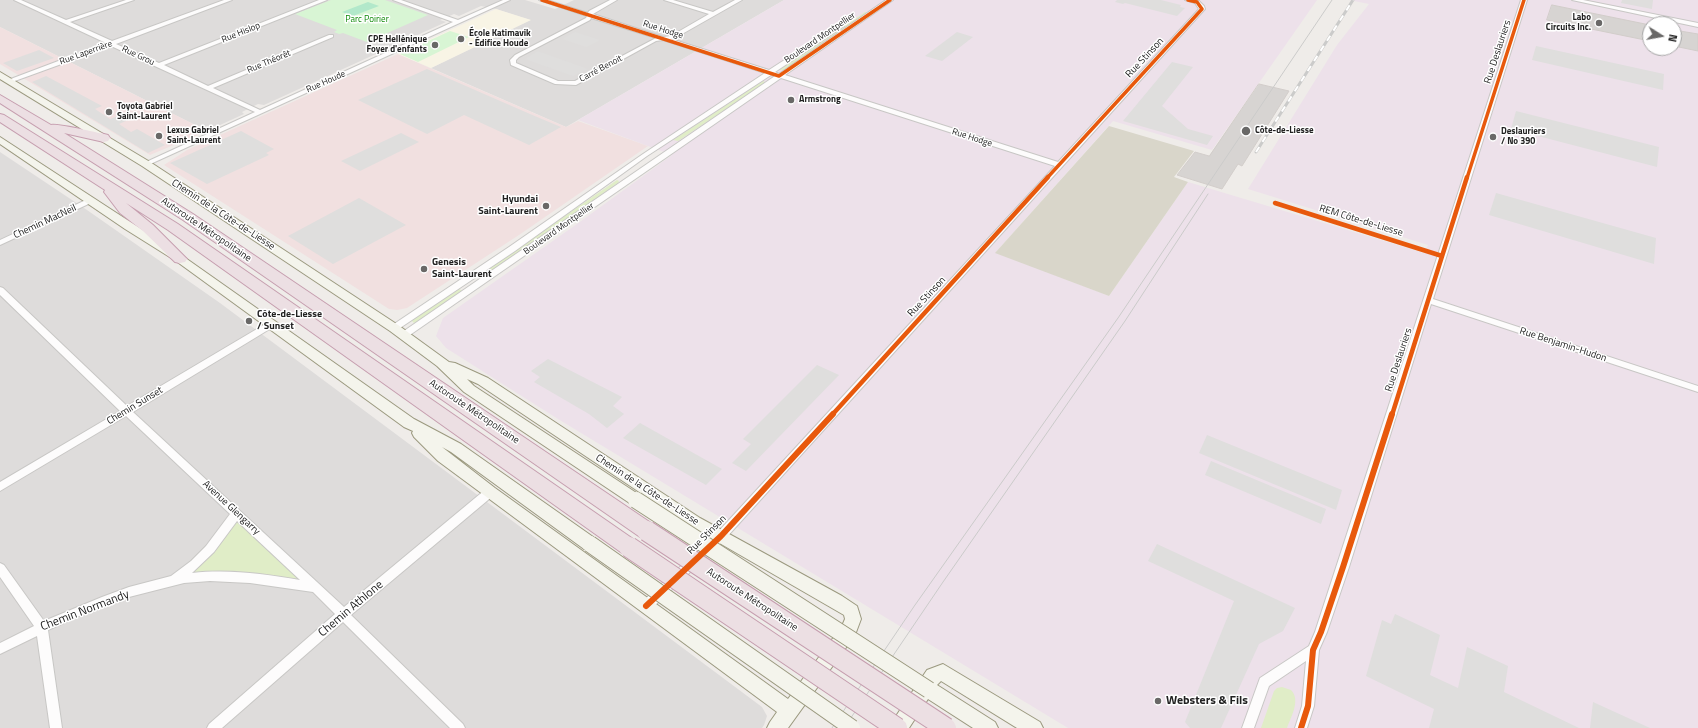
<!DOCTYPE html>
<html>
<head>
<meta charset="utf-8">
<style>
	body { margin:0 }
	#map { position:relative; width:1698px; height:728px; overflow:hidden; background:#efece9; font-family:"Titillium Web",sans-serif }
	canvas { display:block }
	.north { position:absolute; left:1642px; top:16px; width:40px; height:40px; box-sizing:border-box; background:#fff; border:1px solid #a6a6a6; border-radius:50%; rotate:101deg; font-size:11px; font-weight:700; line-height:16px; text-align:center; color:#212121 }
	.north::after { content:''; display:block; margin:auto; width:14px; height:18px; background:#696867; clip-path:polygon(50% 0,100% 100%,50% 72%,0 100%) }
</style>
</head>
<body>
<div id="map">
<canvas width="1698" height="728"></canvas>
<div class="north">N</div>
</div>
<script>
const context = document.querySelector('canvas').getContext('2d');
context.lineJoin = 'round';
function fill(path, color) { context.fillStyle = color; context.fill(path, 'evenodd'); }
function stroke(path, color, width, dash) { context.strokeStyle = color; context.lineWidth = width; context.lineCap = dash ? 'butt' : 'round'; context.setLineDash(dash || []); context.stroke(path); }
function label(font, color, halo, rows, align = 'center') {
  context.font = font + ' "Titillium Web",sans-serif'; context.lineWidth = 3; context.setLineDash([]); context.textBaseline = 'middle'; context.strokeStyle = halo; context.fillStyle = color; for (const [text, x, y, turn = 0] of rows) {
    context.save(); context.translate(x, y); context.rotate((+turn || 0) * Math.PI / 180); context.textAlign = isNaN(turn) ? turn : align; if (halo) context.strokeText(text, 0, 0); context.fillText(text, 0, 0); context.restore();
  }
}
const residential = new Path2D(`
	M0 0H525L555 9 574 0H784L566 127 431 68 530 20 496 9 481 6 459 16 454 14 440 20 446 22 264 105 258 104 242 112 244 114 207 131 0 27Z
	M0 152 87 210 220 303 762 707 767 716 764 725 762 728H0Z`);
const commercial = new Path2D(`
	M0 27 207 131 150 155 0 64Z
	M398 54 566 127 578 121 648 146 519 235 407 308 397 310 389 309 164 165 187 150Z`);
const industrial = new Path2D(`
	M784 0H1317L1212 150 1113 121 996 252 1109 296 1188 182 1424 253 1428 245 1248 189 1337 45 1369 4 1349 0H1698V728H1068L558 419 446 348 436 336 443 318 577 224 672 155 578 120ZM1650 24H1674V48H1650Z`);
const education = new Path2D(`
	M496 9 531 20 431 68 398 54Z`);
const construction = new Path2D(`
	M1109 126 1194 151 1174 177 1188 182 1109 296 995 253Z`);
const grass = new Path2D(`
	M865 12H867L864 15H865L823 42 824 43 784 70H779Z
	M763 81 765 82 764 84 678 141 673 140Z
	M617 180 619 181 618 183 522 251 486 275 483 274V272Z
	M459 289 463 291 419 321 414 323 412 321 414 318Z
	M236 513 316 588 264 579 173 580 190 569Z
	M1282 687 1291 690C1301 700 1291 717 1287 728H1261L1274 691 1277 688Z`);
const park = new Path2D(`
	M331 0H385L428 15 367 42 343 33 339 34 334 32 337 30 295 14Z
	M450 31 469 37 418 62 400 54Z`);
const pitch = new Path2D(`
	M368 2 379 6 353 16 342 12Z`);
const parking = new Path2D(`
	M1117 0H1161L1181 5 1180 7 1185 8 1177 16 1125 3 1123 4 1115 2Z
	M1622 0H1653L1652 9 1621 3Z
	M575 32 600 40 586 47 562 39Z
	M957 32 973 37 942 61 925 56Z
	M1536 46 1664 74 1663 90 1532 60Z
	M39 50 54 58 17 71 3 63Z
	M538 51 540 52 588 69 573 76 525 59Z
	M1172 62 1193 67 1162 106 1188 129 1213 136 1207 145 1123 121Z
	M427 69 530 114 561 127 529 145 464 115 427 134 358 100Z
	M46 76 102 106 95 109 110 119 121 115 128 120 119 124 131 132 137 129 165 145 148 153 32 82Z
	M1516 111 1659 147 1657 167 1511 129Z
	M241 131 274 149 266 153 269 155 207 184 170 163Z
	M401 133 419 142 360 171 341 161Z
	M1496 193 1656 238 1654 264 1489 215Z
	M359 198 406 225 333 264 288 236Z
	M548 359 622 397 613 406 624 414 607 428 589 414 534 382 540 377 531 371Z
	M817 365 839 375 746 471 734 464 732 463 751 444 743 439Z
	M640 423 722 469 706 485 623 438Z
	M1207 435 1342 490 1336 510 1199 453Z
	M1211 461 1326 509 1321 524 1205 475Z
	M1157 544 1295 608 1283 631 1259 644 1221 728H1190L1185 722 1234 601 1148 561Z
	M1395 614 1440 635 1430 675 1458 688 1467 647 1508 666 1504 692 1579 728H1429L1434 709 1366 676 1382 620 1391 624Z
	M1593 702 1650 728H1590Z`);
const building = new Path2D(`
	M1552 5 1650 25V41L1547 20Z
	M1674 30 1698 34V51L1674 46Z
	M1259 84 1289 91 1242 166 1238 164 1222 189 1177 175 1195 152 1209 156Z`);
const street = new Path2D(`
	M14 0H21L66 20 126 0H134L70 22 112 41 224 0H232L116 44 159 63 319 0H327L164 65 208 86 329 35H333V37L213 88 260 110 453 22 393 0H401L458 20 503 0H510L146 166 142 164 144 163 255 112 111 46 12 82H8V80L106 43Z
	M539 0H547L588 13 589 11 610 0H617L593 14 663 37 671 36 709 14 664 0H673L713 12 735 0H742L675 38 671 39 769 70 840 24H844V26L775 72 779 74 886 0H893L785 75 1058 162 1199 9 1195 3 1185 0 1199 1 1204 6 1205 9 725 539 650 610 646 611 642 610 640 606 642 602 717 533 1055 166 781 78 407 337H401L400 335 401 333 775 76 771 75 647 156 515 251 397 330H391L390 328 391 326 509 247 643 154 765 73 663 40 656 41 576 85 555 84 511 65 510 60 515 55 586 18 587 16ZM591 18 656 38 575 81H558L516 63V60L519 57 590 20Z
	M1521 0H1527L1433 299 1698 386V392L1431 304 1349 567 1327 632 1319 650 1314 706 1307 728H1295L1302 706 1306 661 1269 686 1254 728H1242L1260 678 1309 646 1315 632Z
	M1572 0H1583L1698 23V27Z
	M88 199H91L95 201 0 245V240Z
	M0 287 3 288 127 406 267 323H273L274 325 273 327 133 412 344 607 486 489 490 488 494 489 495 492 494 495 351 615 463 724 465 728H450L343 622 222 728H207L209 724 335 614 313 592 250 583 210 581 184 583 129 597 79 616 48 630 62 728H50L37 636 0 654V643L34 626 0 577V563L4 565 44 621 102 597 129 587 171 576 191 561 206 546 230 514 126 416 0 491V482L120 411 0 295ZM237 521 300 580C264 574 229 569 192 573L214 552Z`);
const secondary = new Path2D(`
	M0 72 150 162 398 325 449 362 455 363 488 378 700 518 842 596 857 606 861 619 855 635 788 728H767L770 722 777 712 438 461 414 437 412 433 413 431 404 427 176 261 125 229 0 144V137L184 257 414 419 461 444 596 539 598 544 596 549 590 550 584 549 451 452 442 447 495 488 788 699 842 626 845 619 844 615 690 526 478 384 467 379 474 386 641 496 643 500 641 504 636 506 631 504 464 392 437 366 390 331 142 166 0 79Z
	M943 664 1040 722 1043 728H1017L941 681 937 685 995 722 998 728H973L928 699 909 728H889L892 722 927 670Z`);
const highway = new Path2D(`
	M0 95 51 125C55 123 100 133 108 135L110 138 108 141 104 142 64 133 193 214 654 525 656 531 654 537 647 539 640 537 183 220 0 103Z
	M0 114 4 115 178 224 636 541 639 547 636 553 629 555 622 553 168 230 126 203 153 225 187 259 185 262 180 263 175 262 143 231 120 213 104 192 105 190 0 122Z`);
const tram = new Path2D(`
	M832 728 915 605 1118 318 1332 0
	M844 728 943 582 1125 321 1208 194`);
const rail = new Path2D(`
	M1256 152 1353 0`);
const secondaryBridge = new Path2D(`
	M636 500 929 690
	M590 544 852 728`);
const highwayBridge = new Path2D(`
	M647 531 946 728
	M629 547 897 728`);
const cyclewayFar2 = new Path2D(`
	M542 0 779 76 890 0
	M1047 178 1202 9 1197 2 1188 0
	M1467 178 1524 0`);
const cyclewayFar1 = new Path2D(`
	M1275 203 1442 256
	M832 415 1048 177
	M1392 415 1467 177`);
const cycleway = new Path2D(`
	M646 606 721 536 833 414
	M1301 728 1308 706 1313 650 1321 632 1343 567 1392 414`);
const markers = [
	[1599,23,4,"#696867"],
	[461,39,4,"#696867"],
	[435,45,4,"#696867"],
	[791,100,4,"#696867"],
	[109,112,4,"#696867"],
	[1246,131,5,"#696867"],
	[159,136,4,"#696867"],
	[1493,137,4,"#696867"],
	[546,206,4,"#696867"],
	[424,269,4,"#696867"],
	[249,321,4,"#696867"],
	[1158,701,4,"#696867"]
];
const farPoinames = [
	["Labo",1591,18,"right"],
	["Circuits Inc.",1591,28,"right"],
	["École Katimavik",469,34],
	["- Édifice Houde",469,44],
	["CPE Hellénique",427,40,"right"],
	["Foyer d'enfants",427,50,"right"],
	["Armstrong",799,100],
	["Toyota Gabriel",117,107],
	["Saint-Laurent",117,117],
	["Lexus Gabriel",167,131],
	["Saint-Laurent",167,141],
	["Côte-de-Liesse",1255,131],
	["Deslauriers",1501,132],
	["/ No 390",1501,142]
];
const farParknames = [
	["Parc Poirier",367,20]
];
const farStreetnames = [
	["Rue Hodge",663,30,18],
	["Rue Hislop",241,33,-22],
	["Boulevard Montpellier",820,38,-34],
	["Rue Laperrière",86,53,-20],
	["Rue Grou",138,56,25],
	["Rue Théorêt",269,62,-23],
	["Carré Benoit",601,69,-28],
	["Rue Houde",326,82,-24],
	["Rue Hodge",972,138,18],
	["Boulevard Montpellier",559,229,-35]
];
const streetNames = [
	["Rue Deslauriers",1498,52,-72],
	["Rue Stinson",1145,58,-47],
	["Chemin de la Côte-de-Liesse",223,215,33],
	["REM Côte-de-Liesse",1361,221,17],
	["Chemin MacNeil",45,222,-25],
	["Autoroute Métropolitaine",206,230,34],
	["Rue Stinson",927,297,-47],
	["Rue Benjamin-Hudon",1563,345,18],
	["Rue Deslauriers",1399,360,-72],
	["Chemin Sunset",135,406,-31],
	["Autoroute Métropolitaine",474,412,34],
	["Chemin de la Côte-de-Liesse",647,490,33],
	["Avenue Glengarry",231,508,43],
	["Rue Stinson",707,535,-45],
	["Autoroute Métropolitaine",752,600,33]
];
const poiNames = [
	["Hyundai",538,200,"right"],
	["Saint-Laurent",538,212,"right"],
	["Genesis",432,263],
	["Saint-Laurent",432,275],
	["Côte-de-Liesse",257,315],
	["/ Sunset",257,327]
];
const nearStreetnames = [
	["Chemin Athlone",351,609,-40],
	["Chemin Normandy",85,611,-21]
];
const nearPoinames = [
	["Websters & Fils",1166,701]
];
fill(residential, '#dedcdb');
fill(commercial, '#f1e0e0');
fill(industrial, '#ede1ea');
fill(education, '#f8f4e5');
fill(construction, '#d9d6ca');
fill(grass, '#e0edc7');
fill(park, '#d8f5d4');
fill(pitch, '#b2e8ca');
fill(parking, '#dfdedd');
fill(building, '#d7d4d2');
stroke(building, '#d2cdca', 1);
stroke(street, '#c8c7c5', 2);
stroke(secondary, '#9b997f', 2);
stroke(highway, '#c69eaf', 2);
fill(street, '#fdfcfc');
fill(secondary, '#f4f4ec');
fill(highway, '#ecdfe3');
stroke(tram, '#cbcbca', 1);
stroke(rail, '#cbcbca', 3);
stroke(rail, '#fff', 2, [6]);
stroke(secondaryBridge, '#9b997f', 18, []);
stroke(highwayBridge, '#c69eaf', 22, []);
stroke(secondaryBridge, '#f4f4ec', 16);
stroke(highwayBridge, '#ecdfe3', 20);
stroke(cyclewayFar2, '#e8590c', 3.5);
stroke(cyclewayFar1, '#e8590c', 4.5);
stroke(cycleway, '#e8590c', 6);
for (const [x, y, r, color] of markers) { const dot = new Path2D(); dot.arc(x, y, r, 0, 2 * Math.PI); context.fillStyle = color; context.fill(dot); stroke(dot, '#fff', 1.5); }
label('bold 9px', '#212121', '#fff', farPoinames, 'left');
label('9px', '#0b8805', '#fff', farParknames);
label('9px', '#212121', '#fff', farStreetnames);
label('10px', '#212121', '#fff', streetNames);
label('bold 10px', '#212121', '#fff', poiNames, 'left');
label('12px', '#212121', '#fff', nearStreetnames);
label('bold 12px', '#212121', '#fff', nearPoinames, 'left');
</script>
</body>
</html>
